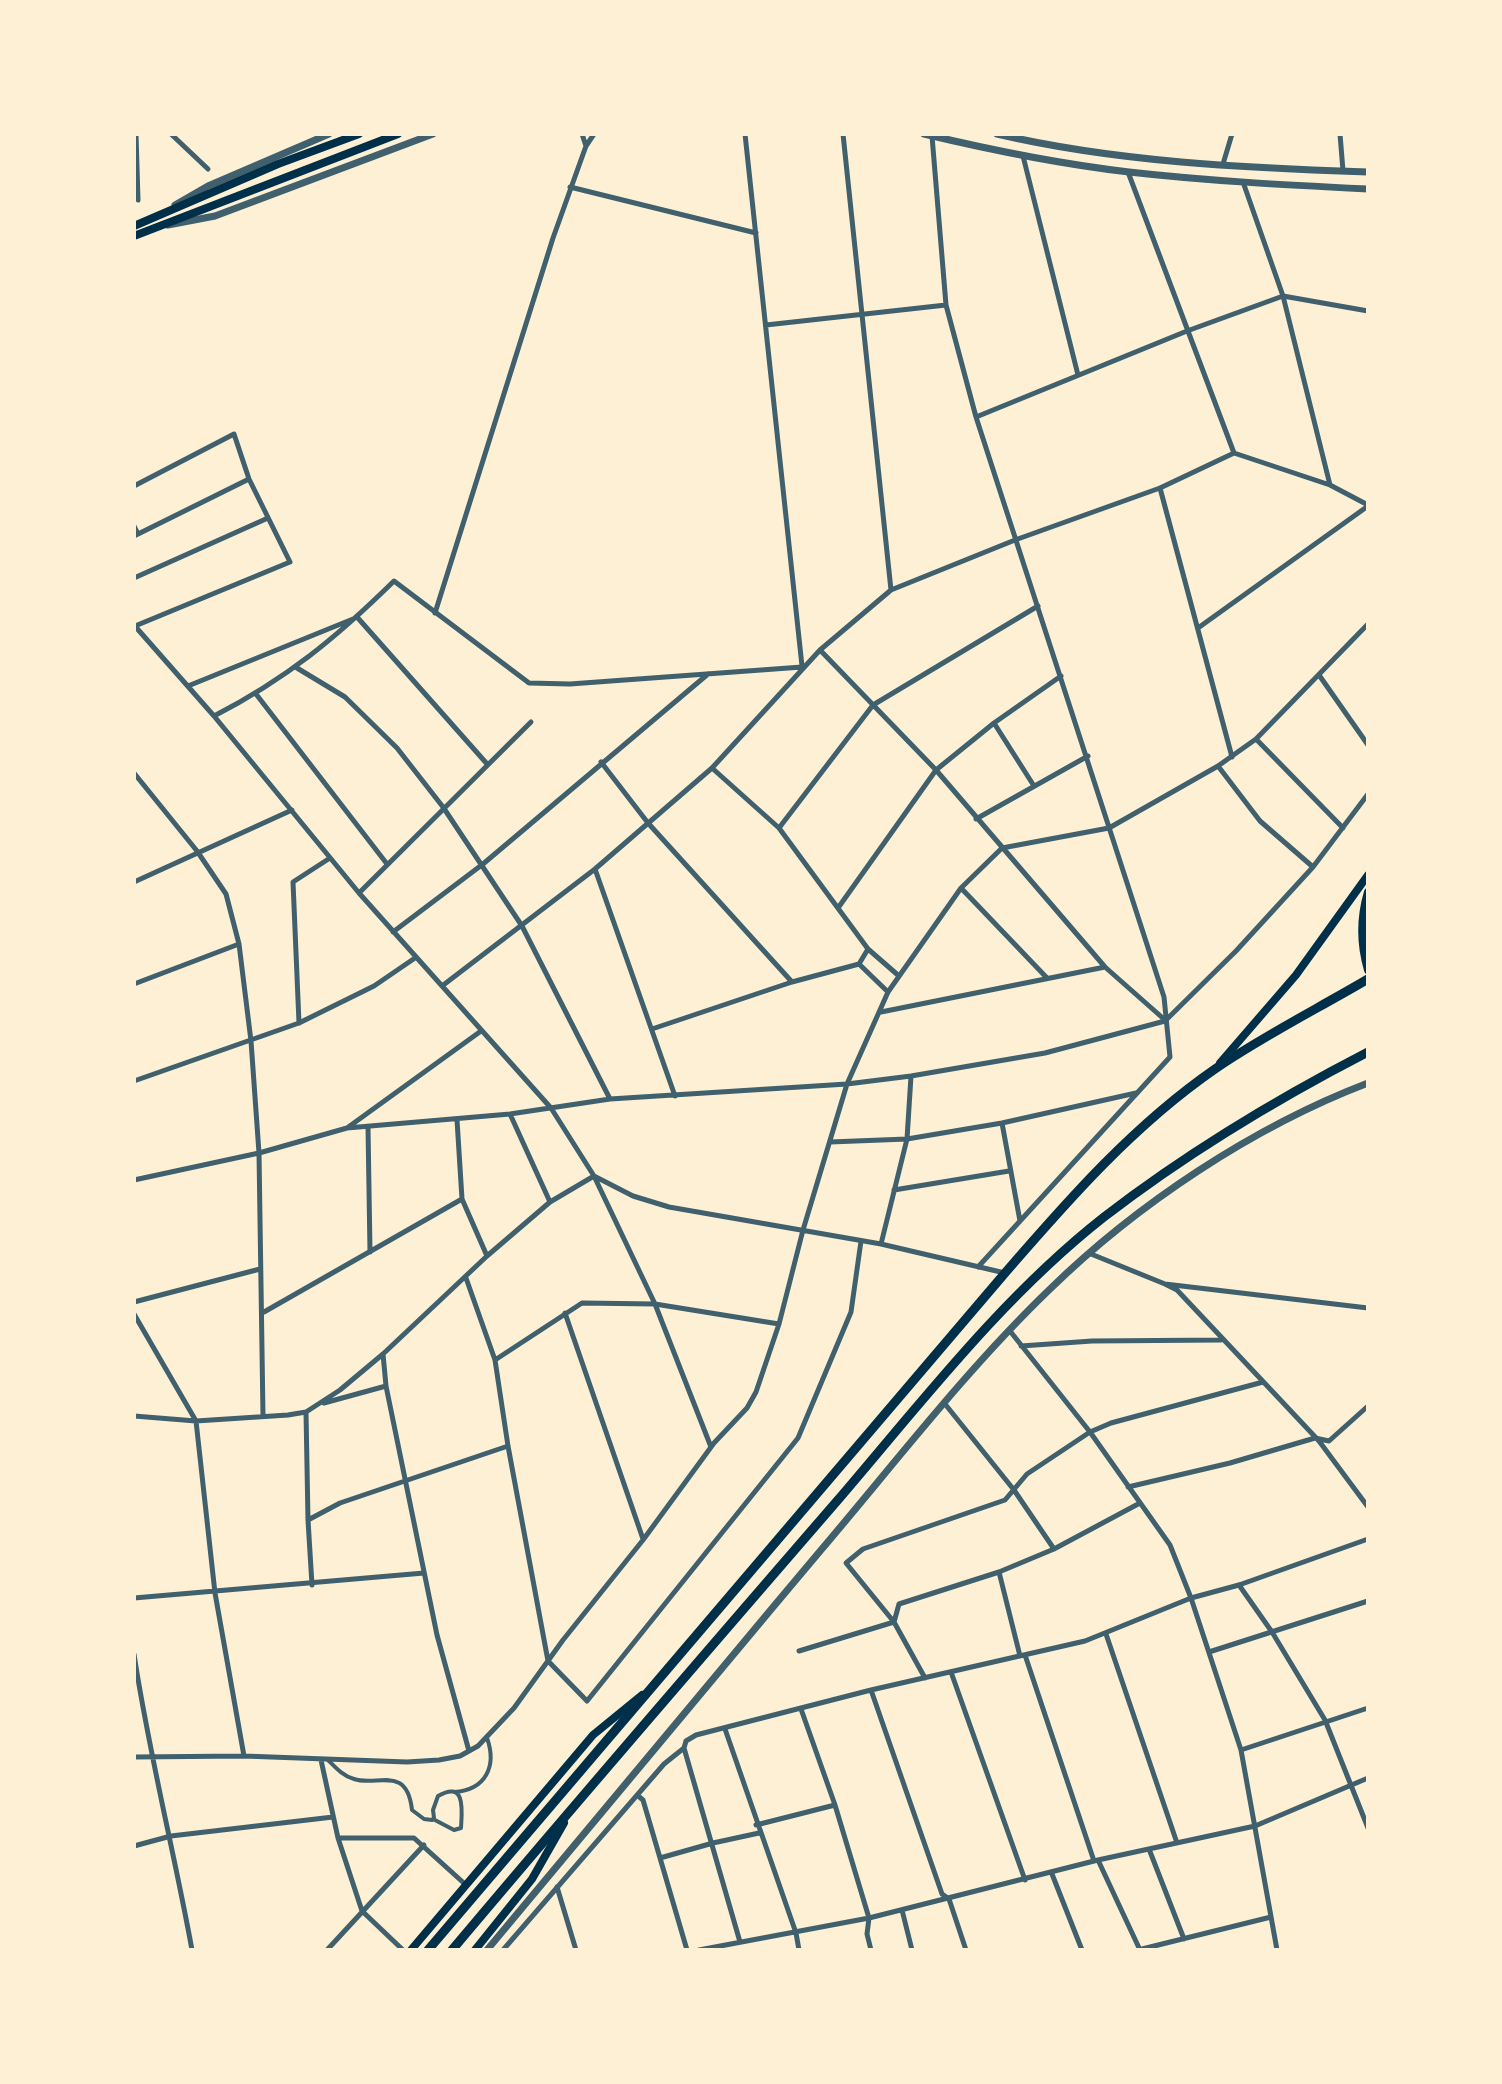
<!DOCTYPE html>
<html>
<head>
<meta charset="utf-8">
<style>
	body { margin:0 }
	#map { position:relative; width:1502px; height:2084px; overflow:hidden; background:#fdf0d5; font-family:Merriweather,serif }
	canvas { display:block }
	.frame { position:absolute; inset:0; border:136px solid #fdf0d5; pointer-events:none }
</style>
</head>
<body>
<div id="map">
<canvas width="1502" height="2084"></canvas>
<div class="frame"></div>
</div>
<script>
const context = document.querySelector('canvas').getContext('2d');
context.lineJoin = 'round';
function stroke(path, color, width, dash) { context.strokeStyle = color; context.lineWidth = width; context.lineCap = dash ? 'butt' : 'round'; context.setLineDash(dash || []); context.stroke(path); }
const pedestrian = new Path2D(`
	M328 1760C336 1768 343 1776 354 1779 377 1787 407 1764 412 1810L424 1819 432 1820 434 1818 433 1810 438 1796C466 1780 462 1810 461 1828L454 1830 433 1819
	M454 1792C486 1790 497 1766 487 1738`);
const minor = new Path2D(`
	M136 134 138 200
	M171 134 208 169
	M582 134 586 146
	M745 134 802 666
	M843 134 891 590
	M1340 134 1343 171
	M932 136 946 305 976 417 1164 997 1170 1057 978 1267
	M1023 156 1078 375
	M1223 164 1232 134
	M1128 172 1234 453
	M1243 182 1283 296 1330 485
	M570 187 756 233
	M766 325 946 305
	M976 417 1187 331 1283 296 1368 311
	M134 486 234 434 249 479 290 562 135 626
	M1160 488 1232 757
	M134 526 138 534
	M134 536 249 479
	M134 578 268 518
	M435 613 553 238 586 146 594 134
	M357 617 488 765
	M134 625 214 716 359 893 551 1108 594 1176 633 1196 669 1207 881 1244 1005 1273
	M1198 628 1368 506
	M820 650 936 770 1105 967 1165 1020
	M297 668 345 697 397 748 443 807 522 926 610 1099
	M1319 675 1368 745
	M188 686 353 619
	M256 694 387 864
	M214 716C286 679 336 638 394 581L529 683 570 684 802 667
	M994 723 1034 786
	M1256 739 1343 828
	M601 762 648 823 792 982
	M1218 766 1260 821 1313 867
	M712 768 779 828 868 949 899 976
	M134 773 197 851 226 894 239 944 251 1041 259 1153 263 1416
	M976 819 1088 756
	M779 828 873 705 1038 606
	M595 869 675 1096
	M134 882 292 810
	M961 888 1047 978
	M359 893 531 722
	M838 908 936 770 994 723 1061 676
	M393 932 483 864 708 674
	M859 964 888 992
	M134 984 239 944
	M442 986 595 869 712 768 820 650 891 590 1015 540 1160 488 1234 453 1330 485 1368 505
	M881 1012 1105 967
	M299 1023 293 882 330 858
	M652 1029 792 982 859 964 868 949
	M134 1081 299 1023 374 986 415 958
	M510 1114 550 1202
	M457 1120 462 1199 487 1256
	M1002 1123 1020 1221
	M368 1127 370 1252
	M347 1128 510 1114 610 1099 847 1084 911 1076 1045 1053 1165 1021 1236 951 1313 867 1368 794
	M830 1142 907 1139 1002 1123 1136 1093
	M134 1180 259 1153 347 1128 481 1031
	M894 1190 1009 1171
	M881 1244 907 1139 911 1076
	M1091 1254 1165 1284 1368 1308
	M466 1278 495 1360 508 1446 548 1661 587 1701 798 1438 851 1312 861 1241
	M1165 1284 1177 1290 1319 1441 1368 1507
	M134 1302 260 1269
	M264 1312 462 1199
	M565 1313 643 1539
	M134 1314 196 1421 215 1593 244 1756
	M1010 1331 1090 1432 1170 1545 1191 1598 1241 1750 1277 1950
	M1021 1346 1092 1341 1221 1340
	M383 1354 386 1386 437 1635 469 1751
	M495 1360 582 1303 655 1304 779 1324
	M324 1403 386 1386
	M945 1404 1014 1490 1054 1549
	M306 1412 308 1520 312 1585
	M134 1416 196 1421 288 1415 306 1412 340 1390 383 1354 487 1256 550 1202 594 1176 655 1304 711 1447
	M1128 1487 1230 1463 1315 1438 1329 1441 1368 1406
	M308 1520 340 1503 508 1446
	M999 1572 1020 1656
	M1239 1585 1272 1632 1325 1720 1368 1828
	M134 1598 424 1573
	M1106 1634 1177 1843
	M799 1651 894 1622 899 1604 999 1572 1054 1549 1140 1503
	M1209 1652 1368 1601
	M134 1654C149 1754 174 1851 192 1950
	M1025 1655 1094 1861
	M951 1672 1025 1880
	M925 1678 894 1622 846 1563 863 1549 1005 1500 1027 1474 1090 1432 1111 1423 1263 1382
	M871 1690 942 1894 949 1899 966 1950
	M801 1709 835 1805 869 1918 867 1934 871 1950
	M725 1729 796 1933 799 1950
	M684 1748 740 1942
	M1241 1750 1368 1708
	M134 1757 244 1756 407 1762 439 1760 460 1756 478 1746 514 1708 563 1640 643 1540 714 1443 747 1408 756 1392 779 1324 803 1230 847 1084 888 992 961 888 1002 848 1109 828 1218 766 1256 739 1368 624
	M321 1760 338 1838 362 1911 403 1950
	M637 1795 643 1800 687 1950
	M756 1825 835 1805
	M338 1838H414L466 1885
	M134 1846 171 1836 333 1817
	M1149 1849 1184 1939
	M660 1858 713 1843 759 1833
	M1098 1860 1140 1950
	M1052 1874 1082 1950
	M557 1887 576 1950
	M902 1910 912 1950
	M327 1950 424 1845
	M503 1950 664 1764 684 1748 686 1741 696 1735 871 1690 1085 1641 1191 1598 1239 1585 1368 1539
	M699 1950 869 1918 1098 1860 1255 1826 1368 1778
	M1138 1950 1271 1917`);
const tertiary = new Path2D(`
	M924 134C991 150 1060 164 1129 172 1208 181 1288 185 1368 189
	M997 134C1116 162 1246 168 1368 172
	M175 205 208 186 329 134
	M168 225 215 216 433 134
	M487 1950C598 1817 709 1683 821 1550 895 1463 966 1370 1049 1290 1137 1204 1253 1127 1368 1083`);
const secondary = new Path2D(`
	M1368 892C1360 919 1360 943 1368 970
	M1220 1063 1296 975 1368 875
	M411 1950 593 1735 642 1695
	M475 1950 532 1879 564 1823`);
const primary = new Path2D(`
	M134 226 278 164 359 134
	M134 236 398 134`);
const trunk = new Path2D(`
	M428 1950 1005 1273C1069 1199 1134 1125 1215 1069 1263 1036 1317 1009 1368 979
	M452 1950C579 1799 708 1650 837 1501 921 1403 1002 1297 1104 1217 1187 1153 1275 1100 1368 1052`);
stroke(pedestrian, '#3f606c', 4);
stroke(minor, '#3f606c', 5);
stroke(tertiary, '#3f606c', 7);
stroke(secondary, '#003049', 8);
stroke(primary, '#003049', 8);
stroke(trunk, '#003049', 9);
</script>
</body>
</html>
